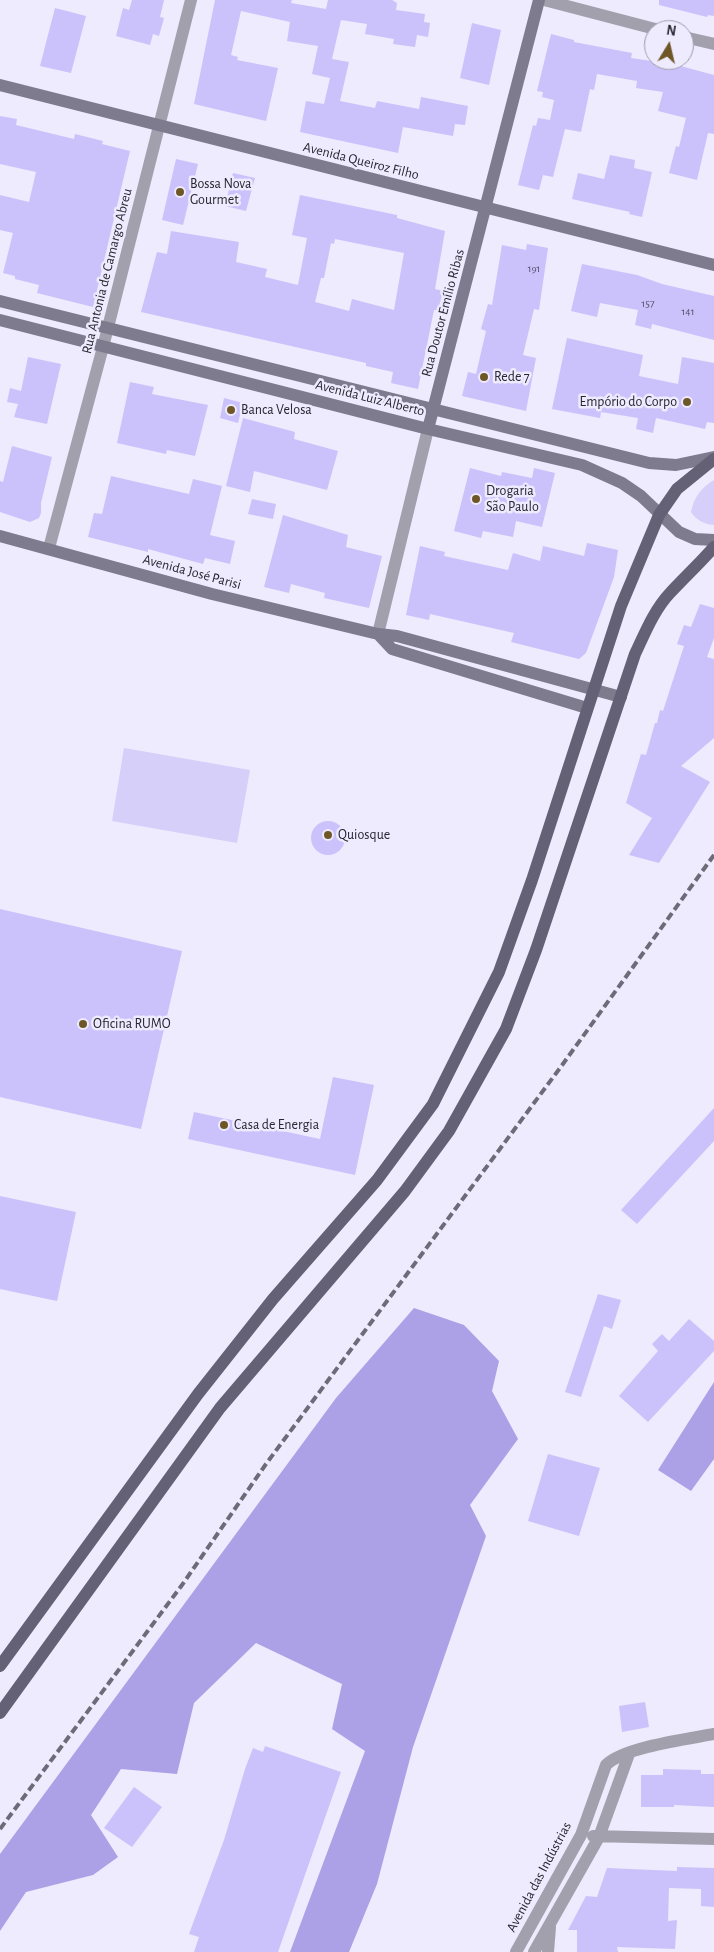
<!DOCTYPE html>
<html>
<head>
<meta charset="utf-8">
<style>
	body { margin:0 }
	#map { position:relative; width:714px; height:1952px; overflow:hidden; background:#edebfd; font-family:"Alegreya Sans",sans-serif }
	canvas { display:block }
	.north { position:absolute; left:644px; top:20px; width:50px; height:50px; box-sizing:border-box; background:#edebfd; border:1px solid #9e9cab; border-radius:50%; rotate:9deg; font-size:14px; font-weight:700; line-height:20px; text-align:center; color:#282631 }
	.north::after { content:''; display:block; margin:auto; width:18px; height:22px; background:#6e5626; clip-path:polygon(50% 0,100% 100%,50% 72%,0 100%) }
</style>
</head>
<body>
<div id="map">
<canvas width="714" height="1952"></canvas>
<div class="north">N</div>
</div>
<script>
const context = document.querySelector('canvas').getContext('2d');
context.lineJoin = 'round';
function fill(path, color) { context.fillStyle = color; context.fill(path, 'evenodd'); }
function stroke(path, color, width, dash) { context.strokeStyle = color; context.lineWidth = width; context.lineCap = dash ? 'butt' : 'round'; context.setLineDash(dash || []); context.stroke(path); }
function label(font, color, halo, rows, align = 'center') {
  context.font = font + ' "Alegreya Sans",sans-serif'; context.lineWidth = 5; context.setLineDash([]); context.textBaseline = 'middle'; context.strokeStyle = halo; context.fillStyle = color; for (const [text, x, y, turn = 0] of rows) {
    context.save(); context.translate(x, y); context.rotate((+turn || 0) * Math.PI / 180); context.textAlign = isNaN(turn) ? turn : align; if (halo) context.strokeText(text, 0, 0); context.fillText(text, 0, 0); context.restore();
  }
}
const green = new Path2D(`
	M714 480V525C704 524 696 520 691 512 694 497 701 488 714 480Z
	M124 748 250 770 237 843 112 821Z`);
const forest = new Path2D(`
	M414 1308 464 1325 499 1361 492 1391 518 1439 470 1505 486 1536 413 1747 377 1884 349 1952H290L365 1751 332 1729 342 1684 256 1643 194 1703 177 1774 121 1769 91 1815 118 1857 93 1875 26 1892 0 1931V1854L336 1398Z
	M714 1382V1459L691 1491 658 1470Z`);
const building = new Path2D(`
	M132 0H164L160 17 164 18 159 36 153 34 150 45 116 36 123 8 129 10Z
	M215 0H292L291 3 326 9 328 0H392L397 3 396 10 425 14 424 22 430 23 428 37 417 35 415 47 393 44 394 39 365 34 367 24 341 20 332 59 349 62 340 101 375 108 377 101 419 109 421 97 468 106 465 125 455 124 453 136 403 127 398 153 300 132 306 101 324 104 330 78 312 74 318 46 287 41 290 22 241 11 231 55 238 57 237 60 278 68 266 121 194 104Z
	M659 0H714V16L708 15 707 17 659 5Z
	M55 8 86 16 71 73 40 66Z
	M472 23 501 30 489 85 460 78Z
	M551 34 574 40V42L632 53 631 58 673 64 714 75V134L708 133 697 180 669 173 676 146 679 147 686 118 658 111 663 92 636 88 637 81 597 74 594 90 590 89 581 132 565 129 553 177 543 175 539 190 518 185 533 125 536 126 538 118 550 120 554 100 542 97 543 92 537 91Z
	M0 116 17 119 16 125 74 139 75 134 103 141 102 144 130 151 93 307 37 293 39 285 15 279V276L3 273 13 233 0 230V195L29 202 36 172 0 164Z
	M610 155 635 160 634 168 652 172 642 217 629 214 630 212 572 199 578 173 604 179Z
	M176 159 198 164 183 225 162 220Z
	M233 173 255 178 246 211 225 206Z
	M300 195 397 215V218L445 231 435 289 443 291 438 310H434L418 389 391 383 393 372 366 366V363L141 312 157 252 167 254 171 231 239 242 236 262 267 269 265 277 298 285 307 238 292 235ZM335 239 404 253 394 310 352 299 349 311 315 302 321 278H324L331 243 334 244Z
	M527 244 548 248 539 310 534 309 523 355 536 358 526 411 462 396 468 372 476 374 486 331 481 329 488 304 492 305 502 245 526 250Z
	M582 264 637 275 662 284 714 296V340L652 324 651 329 635 325 638 310 600 303 597 317 571 311Z
	M567 338 643 355 639 376 678 384 682 357 714 363V423L707 422 705 429 656 418 653 433 636 429 638 418 601 412 600 418 552 409Z
	M28 357 61 364 47 424 14 417 18 404 7 402 10 388 21 391Z
	M130 382 154 387 152 394 208 405 195 456 167 450 166 454 117 443Z
	M224 398 243 403 238 423 220 418Z
	M243 418 295 432 294 439 338 451 327 490 254 471 250 492 226 486Z
	M12 446 52 457 41 503V513L39 518 30 522 0 512V481L3 482Z
	M470 468 501 476 502 472 532 478 534 468 555 473 542 527 516 521 513 537 483 531 481 538 454 531Z
	M111 476 189 494 193 479 222 486 210 535 235 541 230 564 205 558 203 564 148 549V552L88 537 94 513 102 514Z
	M252 499 276 504 273 519 248 514Z
	M283 515 348 535 346 547 382 556 369 608 324 598 325 593 291 584 289 593 264 587Z
	M587 543 618 550 614 577 586 653 579 659 511 642 514 633 430 614 429 620 406 615 420 546 445 552 444 556 508 570 513 553 540 561 543 546 584 556Z
	M700 604 714 608V638L707 657 714 659V738L681 766 710 782 659 863 629 855 652 818 626 803 641 754 646 755 655 723H657L660 710 663 711 684 646 677 644 684 625 691 627Z
	M311 838a17 17 0 1 1 34 0a17 17 0 1 1-34 0Z
	M0 909 182 951 141 1129 0 1097Z
	M333 1077 374 1085 355 1175 188 1139 194 1112 320 1139Z
	M714 1108V1141L637 1224 621 1210Z
	M0 1196 76 1212 57 1301 0 1289Z
	M598 1294 621 1300 612 1329 604 1326 581 1397 565 1392Z
	M689 1319 714 1341V1351L648 1422 619 1396 658 1351 652 1344 662 1334 669 1341Z
	M548 1454 600 1468 579 1536 528 1521Z
	M645 1702 649 1727 622 1732 619 1706Z
	M265 1746 341 1772 278 1952H194L199 1937 189 1934 224 1840 245 1769 253 1748 263 1752Z
	M663 1769 701 1770V1774H714V1807L674 1805V1807H641V1775H663Z
	M134 1787 162 1807 132 1847 104 1828Z
	M677 1867 714 1868V1907L701 1906V1889L669 1888 668 1921 677 1920 675 1949 617 1947 618 1952H577V1930H568L586 1896 597 1897 607 1868 677 1871Z`);
const street = new Path2D(`
	M544 0 659 30
	M684 37 714 44
	M49 548 103 347 191 0
	M378 634 428 429
	M593 1836 714 1839
	M516 1952 581 1835 606 1765C624 1747 688 1739 714 1734
	M534 1952 599 1837 629 1754
	M548 1952 550 1927`);
const secondary = new Path2D(`
	M0 85 714 265
	M0 301 649 463 676 465 714 457
	M0 320 428 429 582 465 622 483 641 496 679 532 695 539 714 540
	M428 429 539 0
	M0 536 212 594 378 634 397 636 621 697
	M378 634 392 649 587 708`);
const primary = new Path2D(`
	M0 1666 198 1394 273 1299 377 1180 433 1104 499 972 532 880 621 606 659 515 677 489 714 459
	M0 1713 220 1408 405 1191 449 1131 506 1029 536 950 635 654C645 633 654 610 670 593 685 577 700 563 714 547`);
const rail = new Path2D(`
	M0 1829 182 1585 266 1464 560 1068 714 855`);
const markers = [
	[180,192,5,"#6e5626"],
	[484,377,5,"#6e5626"],
	[687,402,5,"#6e5626"],
	[231,410,5,"#6e5626"],
	[476,499,5,"#6e5626"],
	[328,835,5,"#6e5626"],
	[83,1024,5,"#6e5626"],
	[224,1125,5,"#6e5626"]
];
const numberNames = [
	["191",534,269],
	["157",648,304],
	["141",688,312]
];
const streetNames = [
	["Avenida Queiroz Filho",361,161,14],
	["Rua Antonia de Camargo Abreu",107,271,-76],
	["Rua Doutor Emílio Ribas",443,313,-75],
	["Avenida Luiz Alberto",370,398,14],
	["Avenida José Parisi",192,572,15],
	["Avenida das Indústrias",539,1877,-62]
];
const poiNames = [
	["Bossa Nova",190,184],
	["Gourmet",190,200],
	["Rede 7",494,377],
	["Empório do Corpo",677,402,"right"],
	["Banca Velosa",241,410],
	["Drogaria",486,491],
	["São Paulo",486,507],
	["Quiosque",338,835],
	["Oficina RUMO",93,1024],
	["Casa de Energia",234,1125]
];
fill(green, '#d5cff9');
fill(forest, '#aca0e7');
fill(building, '#cbc2fc');
stroke(street, '#a2a0ad', 12);
stroke(secondary, '#7d7b8d', 12);
stroke(primary, '#646176', 12);
stroke(rail, '#6d6b78', 4, [8, 4]);
for (const [x, y, r, color] of markers) { const dot = new Path2D(); dot.arc(x, y, r, 0, 2 * Math.PI); context.fillStyle = color; context.fill(dot); stroke(dot, '#edebfd', 2); }
label('11px', '#514d64', null, numberNames);
label('14px', '#282631', '#edebfd', streetNames);
label('14px', '#282631', '#edebfd', poiNames, 'left');
</script>
</body>
</html>
